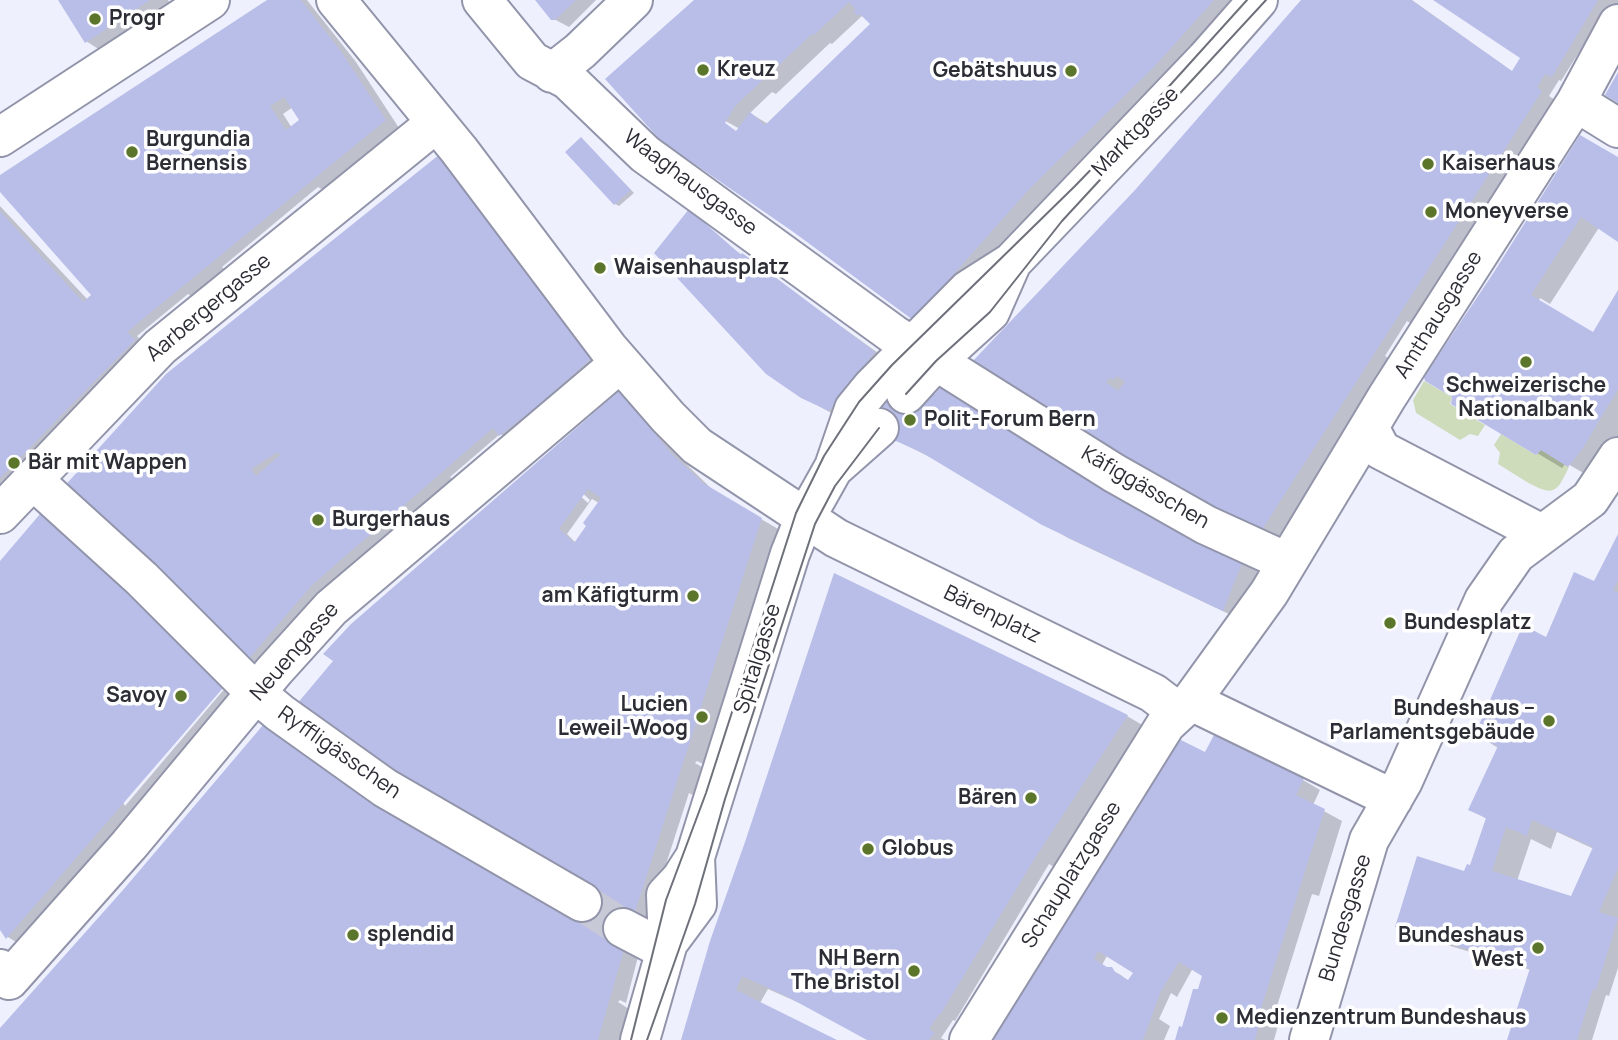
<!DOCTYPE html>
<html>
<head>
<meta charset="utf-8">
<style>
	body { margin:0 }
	canvas { display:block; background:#eef0fe }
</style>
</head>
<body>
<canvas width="1618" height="1040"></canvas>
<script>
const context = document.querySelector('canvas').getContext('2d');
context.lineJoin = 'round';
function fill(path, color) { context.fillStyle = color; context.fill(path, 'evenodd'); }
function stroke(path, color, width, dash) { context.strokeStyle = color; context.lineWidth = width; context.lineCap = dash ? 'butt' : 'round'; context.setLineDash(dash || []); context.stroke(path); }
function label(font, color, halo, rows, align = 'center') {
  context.font = font + ' Manrope,sans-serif'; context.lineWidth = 7; context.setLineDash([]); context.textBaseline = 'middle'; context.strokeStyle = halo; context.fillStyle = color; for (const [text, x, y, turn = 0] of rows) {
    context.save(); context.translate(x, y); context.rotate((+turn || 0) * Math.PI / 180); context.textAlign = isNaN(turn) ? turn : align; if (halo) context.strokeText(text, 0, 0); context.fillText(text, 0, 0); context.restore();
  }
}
const green = new Path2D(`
	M1424 381 1452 397 1450 404 1485 425 1478 436 1470 434 1460 440 1416 413 1413 400Z
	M1501 434 1536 455 1541 450 1569 467C1565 474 1561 487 1553 490 1542 495 1509 470 1498 464L1500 453 1494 445Z`);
const shadow = new Path2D(`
	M59 0H168L172 7 103 52 86 41Z
	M271 0H307L356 62 399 128 323 190 318 187 222 267 225 270 192 297 188 294 137 336 151 351 0 505V206L88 300 95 294 0 189V177ZM293 107 302 120 292 128 283 114Z
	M537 0H596L569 27 552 18Z
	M696 0H1248L989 263 981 258 967 273 931 329 711 172ZM862 16 872 24 768 124 750 113 772 92 776 94 830 43 832 44ZM720 118 740 129 737 133 719 121Z
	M1303 0H1412L1513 72 1531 62 1437 0H1618V22L1602 50 1586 41 1561 81 1559 80 1549 96 1555 100 1517 156 1522 159 1415 326 1407 321 1385 356 1393 361 1274 544 973 363 1137 191Z
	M581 139 634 193 619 206 615 204Z
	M1618 159V237L1600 226 1550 304 1540 298 1539 301 1594 334 1618 293V444L1594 479 1566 463 1562 468 1452 402Z
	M689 211 735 250 892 363 846 421 802 397Z
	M577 326 601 362 509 439 500 434 450 477 454 481 264 671 247 661 63 491Z
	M889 382 1267 573 1248 623 1068 538 934 459 891 438Z
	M619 393 633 401 685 463 715 492 785 533 715 752 709 749 703 764 697 761 695 763 709 771 700 799 689 793 646 926 626 1003 620 1000 618 1002 629 1009 619 1040H0V1031L125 890 270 720 320 757 421 823 579 911 588 894 464 823 366 763 294 710 336 661 326 654 352 625ZM550 463 590 500 588 503 548 466ZM592 499 599 503 585 523 588 525 576 543 567 534ZM576 734 604 748 603 751 574 737Z
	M1618 538V968L1609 996 1606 995 1592 1040H1509L1531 970 1410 934 1397 926 1471 867 1487 819 1471 810 1498 748 1476 734 1547 639 1595 583ZM1557 832 1594 849 1572 898 1517 881 1531 839 1551 849Z
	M0 564 125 806 232 680 242 690 70 897 61 892 16 942 8 937 0 928Z
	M1127 716 1144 726 1054 867 1049 864 955 1021 953 1020 941 1038 945 1040H871L813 1009 768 989 760 1003 834 1040H683L719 924Z
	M1206 754 1303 780 1320 790 1313 805 1342 821 1319 896 1312 894 1273 1019 1279 1022 1274 1040H1177L1199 993 1204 975 1193 968 1177 997 1171 993 1159 1019 1170 1026 1164 1040H992ZM1108 954 1136 971 1129 982 1121 975 1102 965Z`);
const building = new Path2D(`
	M58 0H150L85 43Z
	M267 0H301L342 53 386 120 127 332 135 340 0 478V211L83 302 91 295 0 192V175ZM284 97 299 120 286 130 270 106Z
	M535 0H576L555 20H551Z
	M694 0H1214L1153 68 1032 186 913 320 792 231 661 141 605 79ZM849 2 856 9 853 11 858 16 860 14 870 24 765 125 750 112 736 131 725 123 735 106 812 34 814 35Z
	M1301 0H1411L1512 71 1520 58 1433 0H1598L1552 77 1545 74 1537 87 1542 91 1258 536 1117 464 971 363 1135 190ZM1117 376 1125 382 1118 391 1106 382 1110 378 1114 380Z
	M1618 72V103L1605 95Z
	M1580 135 1618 157V242L1581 217 1531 295 1593 332 1618 290V389L1583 448 1568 467 1541 450 1536 455 1451 404 1452 397 1425 381 1424 377 1494 272Z
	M581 137 631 190 614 205 565 152Z
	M440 154 593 357 534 409 499 436 493 428 312 585 246 662 60 491 166 374ZM278 452 280 455 256 476 251 469Z
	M689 209 741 255 742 253 763 268 875 352 829 411 801 398 766 374 654 253Z
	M889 380 929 389 935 394 945 381 1244 558 1223 611 1042 525 921 452 896 441 869 421Z
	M619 391 671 453 703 483 762 518 633 918 598 1040H0V1028L123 890 269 718 291 711 333 661 323 654 351 624ZM588 489 601 498 583 523 586 526 574 543 559 529Z
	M46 507 229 681 6 939 0 930V561Z
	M1618 534V580L1613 590 1618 592V868L1599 912 1618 918 1596 990 1593 989 1577 1040H1507L1530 968 1395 927 1417 856 1464 871 1467 864 1470 865 1486 818 1468 810 1498 746 1476 737 1477 735 1475 734 1522 627 1524 629 1525 626 1546 637 1574 572 1594 581ZM1532 820 1593 847 1571 896 1492 871 1506 827 1527 836Z
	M834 573 1128 715 1035 858 940 1015 939 1014 929 1029 935 1033 929 1040H867L786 996 742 976 736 990 837 1040H681L710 941 745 842Z
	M1214 735 1304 778 1296 795 1325 809 1261 1008 1263 1009 1255 1040H1175L1179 1026 1182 1027 1193 989H1198L1202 976 1179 962 1161 991 1143 1040H990L1177 738 1205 752ZM1098 951 1133 973 1128 980 1115 972 1112 967H1107L1094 959Z`);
const minorTunnel = new Path2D(`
	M582 902 623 928`);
const minor = new Path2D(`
	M336 0 459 150 608 348 668 417 697 446 836 538 1153 693 1178 712
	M482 0 532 61 568 80 645 154 893 334 1114 473 1206 525 1287 562
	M552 73 580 51 633 0
	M1576 102 1618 128
	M0 137 210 0
	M906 394 936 361 990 312 1012 262
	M1369 427 1381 450 1542 534
	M836 466 879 428
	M33 480 142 579 257 694 280 713 385 788 582 902
	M0 514 160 347 436 123
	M1191 701 1393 799
	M623 928 665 950
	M668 943 697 904 695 857
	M0 969 9 980 129 845 274 671 331 608 620 363
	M640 1040 668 943 666 895 681 879 695 857 790 554 802 524 834 467 854 409 872 387 968 290 1012 262 1206 59 1258 0
	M969 1040 1166 724 1191 701 1269 593 1387 397 1576 102 1618 24
	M1309 1040 1369 840 1403 781 1484 600 1516 554 1590 499 1618 457`);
const tram = new Path2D(`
	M906 394 936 361 990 312 1062 221 1266 0
	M631 1040 666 900 706 793 796 513 824 456 859 402 892 365 1075 186 1135 124 1247 0
	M647 1040 695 904 725 799 815 524 835 486 879 428`);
const markers = [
	[95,19,7,"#5b762a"],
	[703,70,7,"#5b762a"],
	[1071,71,7,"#5b762a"],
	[132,152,7,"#5b762a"],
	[1428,164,7,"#5b762a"],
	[1431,212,7,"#5b762a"],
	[600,268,7,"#5b762a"],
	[1526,362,7,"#5b762a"],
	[910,420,7,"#5b762a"],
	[14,463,7,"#5b762a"],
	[318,520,7,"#5b762a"],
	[693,596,7,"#5b762a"],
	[1390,623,7,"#5b762a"],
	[181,696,7,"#5b762a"],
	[702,717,7,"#5b762a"],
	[1549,721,7,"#5b762a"],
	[1031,798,7,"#5b762a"],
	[868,849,7,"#5b762a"],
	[353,935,7,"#5b762a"],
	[1538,948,7,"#5b762a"],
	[914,971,7,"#5b762a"],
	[1222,1018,7,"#5b762a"]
];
const poiNames = [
	["Progr",109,19],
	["Kreuz",717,70],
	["Gebätshuus",1057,71,"right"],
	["Burgundia",146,140],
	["Bernensis",146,164],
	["Kaiserhaus",1442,164],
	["Moneyverse",1445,212],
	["Waisenhausplatz",614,268],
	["Schweizerische",1526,386,"center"],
	["Nationalbank",1526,410,"center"],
	["Polit-Forum Bern",924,420],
	["Bär mit Wappen",28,463],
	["Burgerhaus",332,520],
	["am Käfigturm",679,596,"right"],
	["Bundesplatz",1404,623],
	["Savoy",167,696,"right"],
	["Lucien",688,705,"right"],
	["Leweil-Woog",688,729,"right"],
	["Bundeshaus –",1535,709,"right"],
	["Parlamentsgebäude",1535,733,"right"],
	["Bären",1017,798,"right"],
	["Globus",882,849],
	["splendid",367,935],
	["Bundeshaus",1524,936,"right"],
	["West",1524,960,"right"],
	["NH Bern",900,959,"right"],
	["The Bristol",900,983,"right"],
	["Medienzentrum Bundeshaus",1236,1018]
];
const streetNames = [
	["Marktgasse",1136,132,-46],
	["Waaghausgasse",690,183,37],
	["Aarbergergasse",209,308,-40],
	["Amthausgasse",1439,315,-58],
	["Käfiggässchen",1145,488,30],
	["Bärenplatz",992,615,26],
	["Neuengasse",295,652,-49],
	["Spitalgasse",758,659,-73],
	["Ryffligässchen",339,753,35],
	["Schauplatzgasse",1072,875,-58],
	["Bundesgasse",1346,918,-73]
];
fill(green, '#cedcbc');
fill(shadow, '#0003');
fill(building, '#b9bee8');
stroke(minorTunnel, '#c7c9d6', 38, [38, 19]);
stroke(minor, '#9295aa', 42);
stroke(minor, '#fff', 38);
stroke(tram, '#6e707a', 2);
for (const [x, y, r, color] of markers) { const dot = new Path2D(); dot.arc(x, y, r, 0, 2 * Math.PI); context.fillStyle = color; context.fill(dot); stroke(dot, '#fff', 2.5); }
label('bold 21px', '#2c2d35', '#fff', poiNames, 'left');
label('21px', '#2c2d35', '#fff', streetNames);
</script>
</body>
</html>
